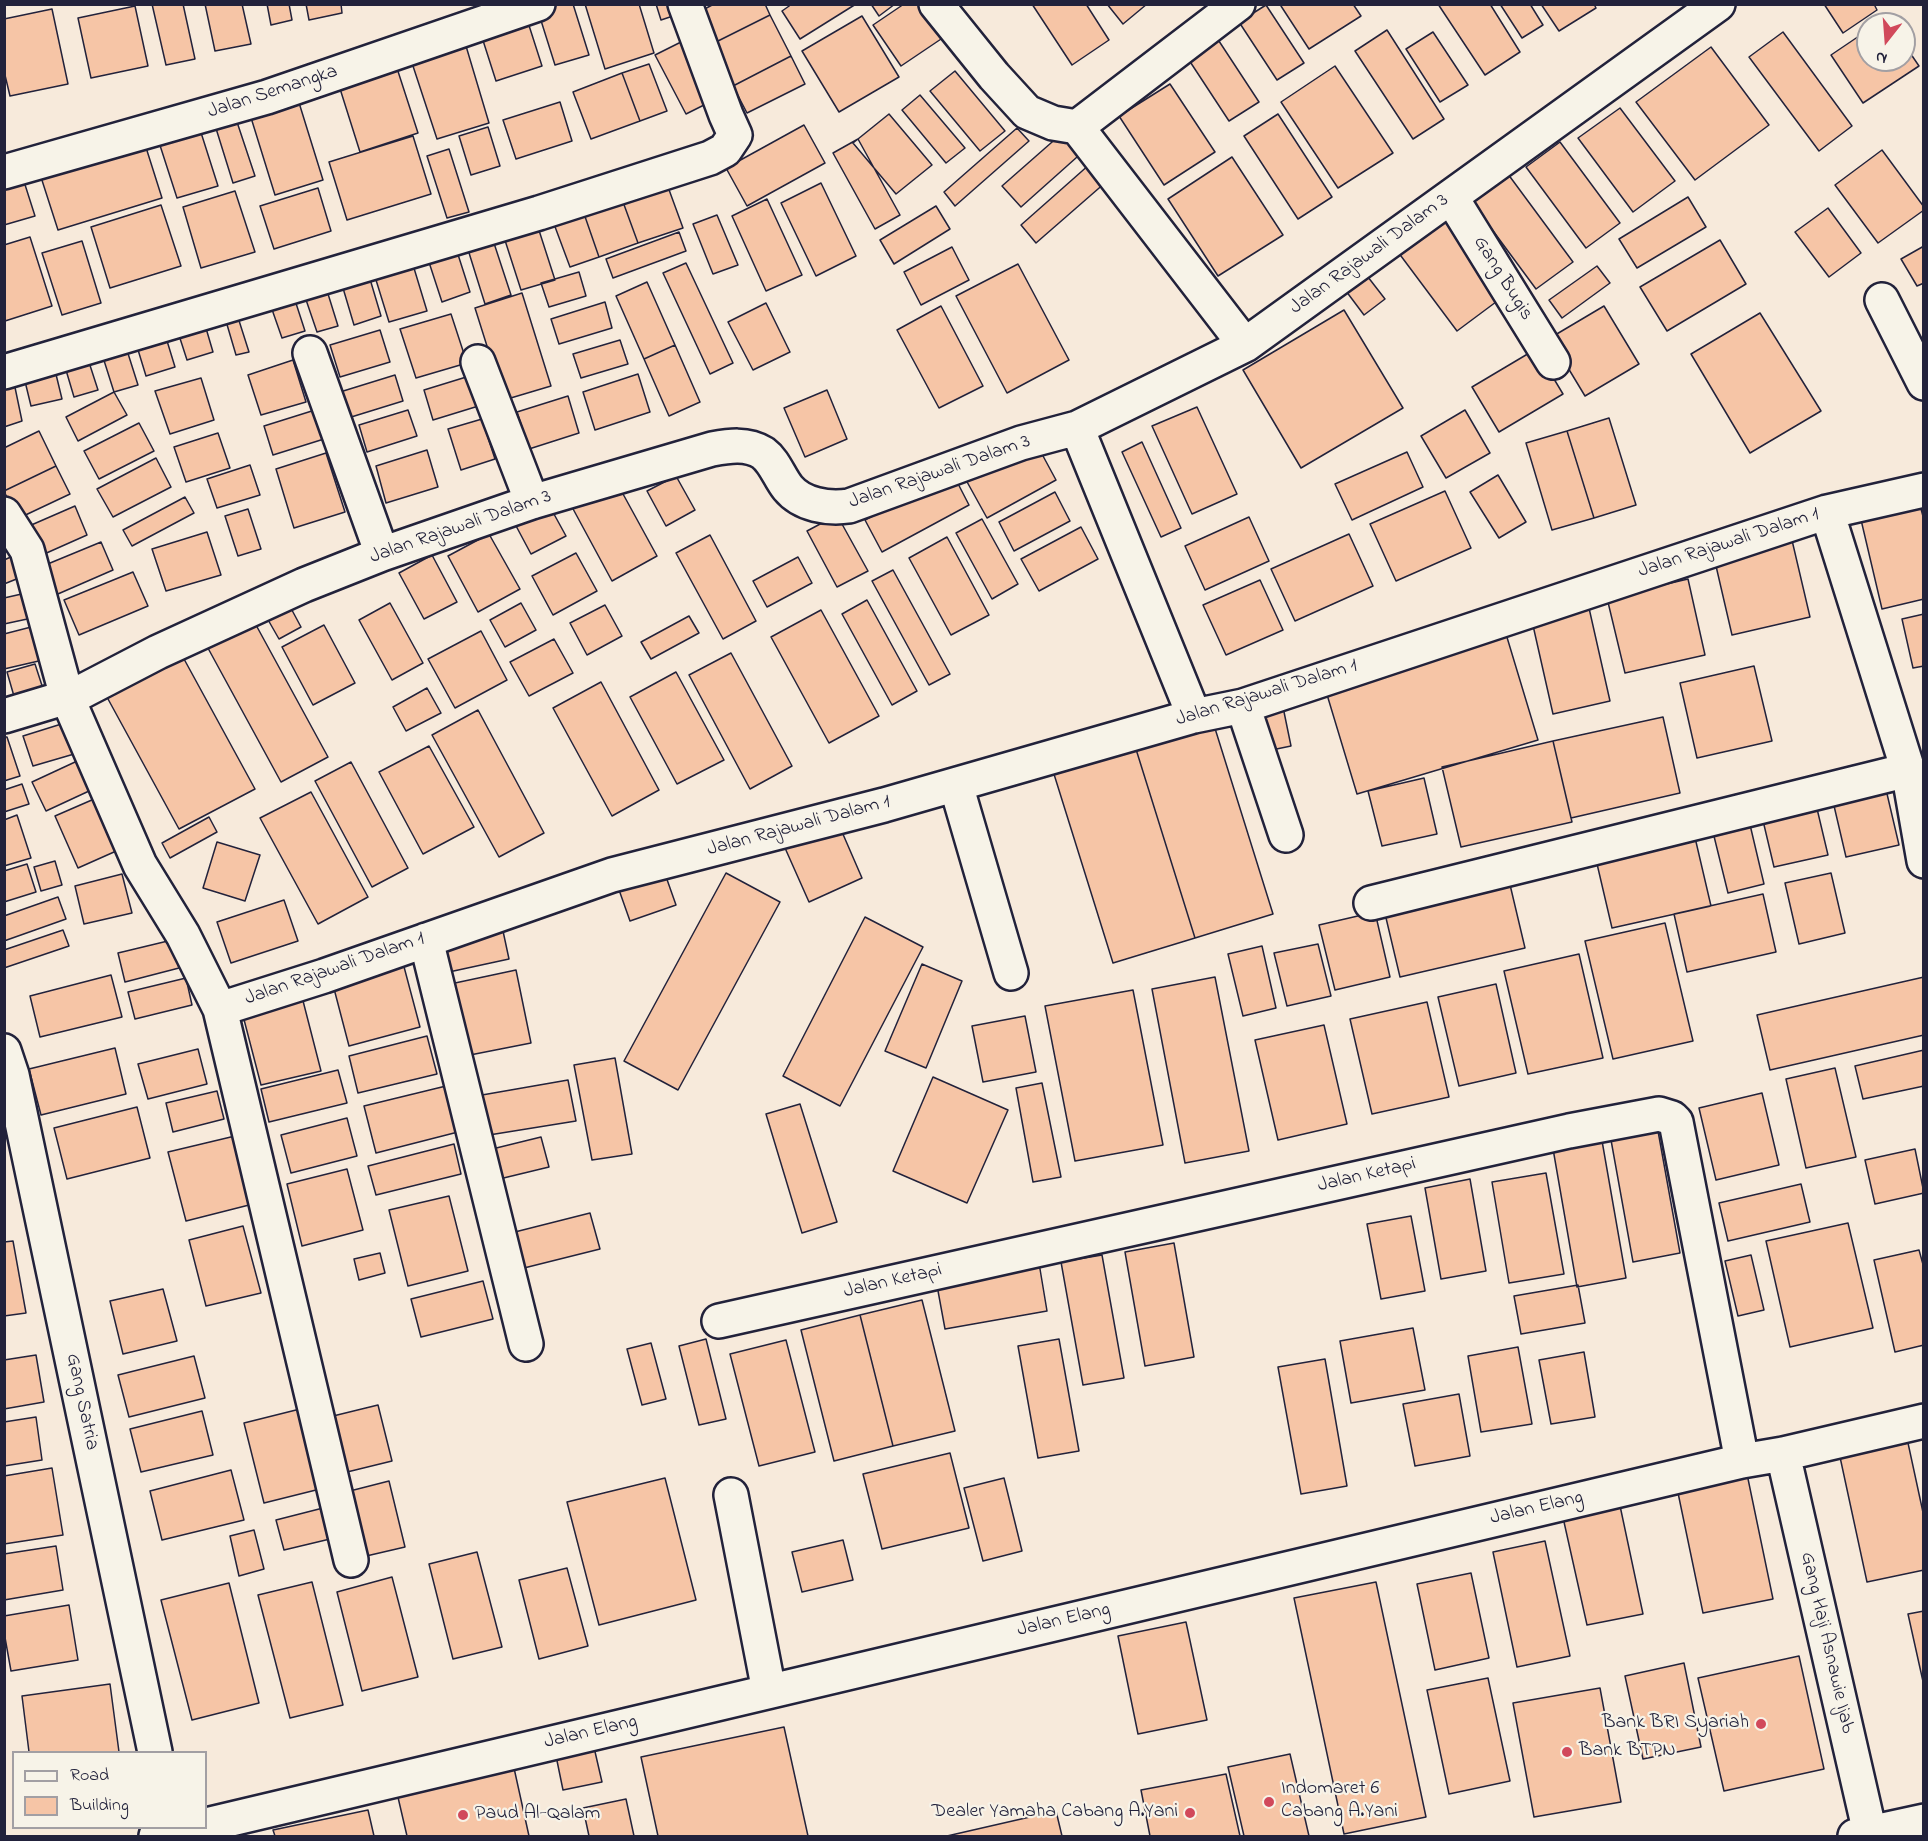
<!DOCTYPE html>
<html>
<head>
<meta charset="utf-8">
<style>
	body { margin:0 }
	#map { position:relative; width:1928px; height:1841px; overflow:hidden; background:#f7eadb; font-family:"Indie Flower",sans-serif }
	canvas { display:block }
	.frame { position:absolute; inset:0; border:6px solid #22223b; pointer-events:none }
	.legend { position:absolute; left:12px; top:1751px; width:195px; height:78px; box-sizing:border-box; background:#f7f3e8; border:2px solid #a29fa3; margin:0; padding:8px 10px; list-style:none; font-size:18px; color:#22223b }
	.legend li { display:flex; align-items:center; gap:12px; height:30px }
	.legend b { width:30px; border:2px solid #a29fa3 }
	.north { position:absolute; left:1856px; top:12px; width:60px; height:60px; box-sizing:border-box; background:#f7f3e8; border:2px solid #a29fa3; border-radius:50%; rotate:197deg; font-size:16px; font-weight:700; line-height:24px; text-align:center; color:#22223b }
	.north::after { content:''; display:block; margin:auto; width:21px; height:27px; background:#d1495b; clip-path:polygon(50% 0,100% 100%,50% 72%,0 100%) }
</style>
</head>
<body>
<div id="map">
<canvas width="1928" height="1841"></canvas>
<div class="frame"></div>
<ul class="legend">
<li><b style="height:8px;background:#f7f3e8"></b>Road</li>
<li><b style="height:16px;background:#f6c5a6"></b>Building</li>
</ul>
<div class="north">N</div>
</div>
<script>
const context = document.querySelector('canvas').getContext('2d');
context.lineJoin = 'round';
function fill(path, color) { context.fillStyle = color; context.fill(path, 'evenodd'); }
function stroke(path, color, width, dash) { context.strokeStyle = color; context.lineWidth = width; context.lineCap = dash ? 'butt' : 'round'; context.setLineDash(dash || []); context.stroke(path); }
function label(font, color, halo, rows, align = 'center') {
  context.font = font + ' "Indie Flower",sans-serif'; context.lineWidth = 4.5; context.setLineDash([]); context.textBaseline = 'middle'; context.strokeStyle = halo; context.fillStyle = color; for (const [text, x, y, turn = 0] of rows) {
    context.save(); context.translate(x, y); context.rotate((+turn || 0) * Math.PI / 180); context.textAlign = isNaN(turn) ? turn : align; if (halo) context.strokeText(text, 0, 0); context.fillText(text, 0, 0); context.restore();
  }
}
const building = new Path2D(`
	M152 4H183L195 59 166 65Z
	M205 4H242L251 44 215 51Z
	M267 4H289L292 20 271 25Z
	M306 4H341L342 13 309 20Z
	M561 4H573L589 55 555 65 538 11Z
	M585 4H639L654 53 605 69Z
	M656 4H679L682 13 661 20Z
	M714 4H765L770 15 712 44 697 13Z
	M792 4H856L800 39 782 11Z
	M871 4H895L879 16Z
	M904 4H931L950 33 901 66 873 25Z
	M1032 4H1086L1109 40 1072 65Z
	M1107 4H1147L1123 24Z
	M1284 4H1353L1361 16 1309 49 1281 6Z
	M1438 4H1490L1520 52 1485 75Z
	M1500 4H1530L1543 25 1522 38Z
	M1541 4H1594L1596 8 1559 31Z
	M1824 4H1874L1877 10 1843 33Z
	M1266 5 1304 63 1277 80 1239 22Z
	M135 6 148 66 91 78 78 18Z
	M52 9 68 84 10 96 4 71V19Z
	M525 13 542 66 496 81 479 28Z
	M770 15 791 56 733 86 712 44Z
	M862 16 899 77 839 112 802 51Z
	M1387 30 1444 119 1413 139 1355 51Z
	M1868 30V60H1904V44L1919 66 1863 103 1831 55Z
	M1433 32 1468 85 1440 102 1406 49Z
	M1783 32 1852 126 1819 151 1749 57Z
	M1215 35 1259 102 1229 121 1185 54Z
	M681 42 712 101 686 114 655 55Z
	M466 46 489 123 437 139 412 63Z
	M1711 47 1769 125 1695 180 1636 102Z
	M791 56 805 84 747 113 733 86Z
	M394 59 418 133 360 152 336 76Z
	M649 64 667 111 640 121 622 73Z
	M1335 66 1393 153 1338 188 1281 102Z
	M955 71 1005 131 980 151 930 91Z
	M622 73 640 121 591 139 573 92Z
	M1170 84 1215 152 1164 185 1119 116Z
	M296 93 323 180 275 195 248 108Z
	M920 95 965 148 946 163 902 110Z
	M560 102 572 141 516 159 503 120Z
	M1620 108 1675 181 1633 212 1578 138Z
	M889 114 932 165 896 194 853 143Z
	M1278 114 1332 197 1298 219 1244 136Z
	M235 116 255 176 233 183 214 122Z
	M197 120 218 186 177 198 156 133Z
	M804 125 825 163 747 206 726 168Z
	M488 127 500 166 471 175 459 136Z
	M1017 128 1029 141 955 206 944 192Z
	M1068 128 1086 149 1021 207 1002 186Z
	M413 136 431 194 347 220 329 162Z
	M143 138 162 198 58 230 39 171Z
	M858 139 900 215 875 229 833 153Z
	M1560 142 1620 223 1586 248 1526 167Z
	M449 149 469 212 447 218 427 156Z
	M1882 150 1924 207V210L1878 243 1835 185Z
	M1232 157 1283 235 1218 276 1168 199Z
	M1090 164 1106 182 1036 243 1021 225Z
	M20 169 35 216 4 225V174Z
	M1505 170 1573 262 1536 289 1468 197Z
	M664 176 683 228 638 243 619 191Z
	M821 183 856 256 816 276 781 203Z
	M318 188 331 231 274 249 260 206Z
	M235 191 255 252 201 268 183 207Z
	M619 191 638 243 599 257 581 205Z
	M1688 197 1706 227 1637 268 1619 239Z
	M767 199 802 275 766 291 732 216Z
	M161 205 181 266 110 288 91 227Z
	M581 205 599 257 570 267 551 216Z
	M936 206 950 229 894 264 880 240Z
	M1828 208 1861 253 1829 277 1795 232Z
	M717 215 738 265 713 274 693 224Z
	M1446 217 1504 296 1457 331 1398 252Z
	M536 221 555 280 521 290 502 231Z
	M490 231 511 295 485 304 465 240Z
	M679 232 686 251 613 278 606 259Z
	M30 237 52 306 5 321 4 245Z
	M1720 240 1746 284 1667 331 1640 287Z
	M82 241 101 303 62 315 42 253Z
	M454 242 470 292 442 302 425 250Z
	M1924 246V283L1917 286 1901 259Z
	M952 247 969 280 921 305 904 272Z
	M410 255 427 311 389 322 372 267Z
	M686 263 733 363 710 374 663 273Z
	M1018 264 1069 360 1007 393 956 296Z
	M1597 266 1610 283 1562 318 1549 300Z
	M1361 268 1385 299 1364 315 1340 283Z
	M367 269 381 316 354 325 340 278Z
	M579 272 586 296 549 307 541 283Z
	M324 281 338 326 317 332 302 288Z
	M647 282 675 345 644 359 616 296Z
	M292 291 305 331 282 338 268 298Z
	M522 293 551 386 504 400 475 308Z
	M605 302 612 328 559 344 551 319Z
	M766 303 790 352 753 370 728 322Z
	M941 306 983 386 939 408 897 330Z
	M1604 306 1639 364 1585 396 1550 338Z
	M235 308 249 352 236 355 223 311Z
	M1344 310 1403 408 1301 468 1243 370Z
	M1760 313 1821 411 1750 453 1691 354Z
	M451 314 467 363 416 378 400 329Z
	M203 318 213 352 187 360 176 326Z
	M380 330 390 362 340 377 330 345Z
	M164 331 175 367 146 376 135 340Z
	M620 340 628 364 581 378 573 354Z
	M125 344 138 385 114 392 101 351Z
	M675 345 700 402 669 416 644 359Z
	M1536 349 1563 394 1499 432 1472 387Z
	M86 353 98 390 74 397 63 360Z
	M293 360 306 402 261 415 248 375Z
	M53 362 62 399 31 406 22 369Z
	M12 373 22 421 4 427V376Z
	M476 374 485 404 433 420 424 390Z
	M638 374 650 412 595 430 583 392Z
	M395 375 403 401 348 418 340 392Z
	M201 378 214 420 170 434 155 391Z
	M827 390 847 439 805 457 784 408Z
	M114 392 127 415 78 441 66 417Z
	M568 396 579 433 529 449 517 412Z
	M1197 407 1237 494 1192 514 1152 426Z
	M315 410 324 439 273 455 264 426Z
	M408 410 417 436 367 452 359 425Z
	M1465 410 1490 453 1446 478 1421 436Z
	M1609 418 1636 505 1594 518 1567 431Z
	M482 419 495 459 461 470 448 429Z
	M139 423 154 451 99 479 84 451Z
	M39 431 56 466 4 491V448Z
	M1567 431 1594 518 1552 530 1526 443Z
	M218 433 230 468 186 482 174 447Z
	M1142 442 1181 528 1161 537 1122 452Z
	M1036 443 1056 480 987 518 966 480Z
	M427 450 438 487 386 503 376 466Z
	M1407 452 1423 487 1352 520 1335 484Z
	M326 453 345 512 294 528 276 469Z
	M156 458 171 487 113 517 97 489Z
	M250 465 260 495 217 508 207 479Z
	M56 466 70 494 17 519 4 491Z
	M953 474 969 505 882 552 865 520Z
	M1498 475 1526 522 1499 538 1470 492Z
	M676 476 695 510 666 526 647 491Z
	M617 483 657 556 612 581 572 507Z
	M1445 491 1471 548 1396 581 1370 524Z
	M1055 492 1070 521 1014 551 999 522Z
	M1917 494 1924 520V599L1882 609 1858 507Z
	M185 497 194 513 132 546 123 530Z
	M549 505 566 536 531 554 515 524Z
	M75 506 87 535 42 555 29 526Z
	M248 509 261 549 238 556 225 516Z
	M837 515 868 571 837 587 807 531Z
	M1249 517 1269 561 1205 590 1185 546Z
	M982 519 1018 584 992 599 956 533Z
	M1081 527 1098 559 1039 591 1021 559Z
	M207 532 221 575 166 591 152 549Z
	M489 534 520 589 478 612 448 556Z
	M1349 534 1373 586 1295 621 1271 569Z
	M710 535 756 621 723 639 676 553Z
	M1791 536 1810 617 1732 635 1713 553Z
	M947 537 989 615 951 635 909 558Z
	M101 542 113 570 51 597 38 568Z
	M20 553 29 574 4 584V560Z
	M576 553 597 591 553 615 532 576Z
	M432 555 457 602 424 619 399 573Z
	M798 557 812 583 767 607 753 581Z
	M893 570 950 674 929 685 872 581Z
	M133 572 148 606 79 635 64 600Z
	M1688 579 1705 655 1625 673 1607 598Z
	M1260 580 1283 630 1226 655 1203 605Z
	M26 593 32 618 4 624V598Z
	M286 599 301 627 279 639 263 611Z
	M867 600 917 691 892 705 842 614Z
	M390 603 423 663 392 680 359 620Z
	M521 603 536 630 505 647 490 620Z
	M605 605 622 636 587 655 570 623Z
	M1589 608 1610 701 1553 714 1532 621Z
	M821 610 879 716 829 743 771 637Z
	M250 614 328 757 281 782 203 639Z
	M1924 614V666L1913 668 1902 619Z
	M689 616 699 633 651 659 641 642Z
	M324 625 355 683 313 705 282 647Z
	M35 626 43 660 4 669V634Z
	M481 631 507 680 455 708 428 659Z
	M1506 634 1538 740 1357 794 1325 688Z
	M554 639 573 673 529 696 510 662Z
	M178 648 255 789 179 829 102 688Z
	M731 653 792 766 750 789 689 675Z
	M35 664 47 701 18 710 7 672Z
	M1754 666 1772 741 1697 758 1680 683Z
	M676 672 724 760 677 784 630 697Z
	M601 682 659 790 612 816 553 708Z
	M427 688 441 713 406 731 393 707Z
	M1283 707 1291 746 1262 752 1253 714Z
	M478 710 544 833 499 857 432 735Z
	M1663 717 1680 793 1571 818 1553 741Z
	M71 721 81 752 33 766 23 736Z
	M1213 722 1273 914 1195 938 1135 746Z
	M4 737H7L20 776 4 781Z
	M1553 741 1572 822 1461 847 1442 767Z
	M429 746 474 827 423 854 379 772Z
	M1135 746 1195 938 1113 963 1053 771Z
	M88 756 102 785 46 811 32 782Z
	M351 762 408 868 372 887 315 781Z
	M1424 778 1437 834 1382 846 1368 791Z
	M1884 781 1899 845 1846 857 1831 793Z
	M22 784 29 804 4 812V790Z
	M311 792 368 897 318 924 260 818Z
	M101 796 123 848 78 868 55 816Z
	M1814 796 1828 855 1774 867 1760 808Z
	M1747 812 1764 884 1728 893 1710 820Z
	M17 815 31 858 4 866V820Z
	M209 817 217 832 170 858 162 843Z
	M839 825 862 878 809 902 785 848Z
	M1693 829 1711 906 1612 928 1594 851Z
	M217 842 260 855 245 901 203 888Z
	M55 861 62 885 41 891 34 867Z
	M27 864 36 892 4 902V871Z
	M664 871 676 905 630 921 618 887Z
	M1507 872 1525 948 1400 977 1382 901Z
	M726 873 780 902 678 1090 624 1061Z
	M1831 873 1845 933 1799 944 1785 883Z
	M122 874 132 913 84 924 75 886Z
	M1763 894 1776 952 1687 972 1674 914Z
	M58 897 66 919 4 941V916Z
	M284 900 298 941 231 963 217 922Z
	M1375 912 1390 977 1335 990 1319 925Z
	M865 917 923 947 840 1106 783 1076Z
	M1665 923 1693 1041 1613 1059 1585 941Z
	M63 930 69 946 4 968V950Z
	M503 931 509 959 449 972 443 943Z
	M172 940 179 968 125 982 118 953Z
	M1318 944 1331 996 1287 1006 1274 953Z
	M1262 946 1276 1008 1243 1016 1228 954Z
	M1579 954 1603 1058 1528 1074 1504 971Z
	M403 963 420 1027 349 1046 332 981Z
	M922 964 962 981 926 1068 885 1051Z
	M516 970 531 1043 470 1055 455 983Z
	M111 975 122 1017 40 1037 30 996Z
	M1215 977 1249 1151 1185 1163 1152 989Z
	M1924 977V1035L1770 1070 1757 1015Z
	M186 978 192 1005 135 1019 128 992Z
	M1496 984 1516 1073 1459 1086 1438 997Z
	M1133 990 1163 1145 1075 1161 1045 1006Z
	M301 993 321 1071 261 1085 241 1008Z
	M1427 1002 1449 1097 1372 1114 1350 1019Z
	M1025 1016 1036 1072 983 1082 972 1026Z
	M1324 1025 1347 1124 1278 1140 1255 1040Z
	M427 1036 437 1074 358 1093 349 1056Z
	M115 1048 126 1094 41 1115 29 1069Z
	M198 1049 207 1084 148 1099 138 1064Z
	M1924 1050V1086L1863 1099 1855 1066Z
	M615 1058 632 1154 592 1160 574 1065Z
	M1835 1068 1856 1157 1806 1168 1786 1079Z
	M338 1070 347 1103 269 1122 261 1089Z
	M933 1077 1008 1110 967 1203 893 1171Z
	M568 1080 576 1121 489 1135 482 1095Z
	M1042 1083 1061 1177 1033 1182 1016 1088Z
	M446 1086 458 1132 376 1153 364 1106Z
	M217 1091 224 1119 173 1132 166 1103Z
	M1762 1093 1779 1165 1716 1180 1699 1108Z
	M800 1104 837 1222 802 1233 766 1114Z
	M137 1107 150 1158 67 1179 54 1128Z
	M347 1118 357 1156 291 1173 281 1135Z
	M1658 1131 1680 1253 1633 1262 1611 1140Z
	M1601 1135 1626 1278 1577 1287 1552 1143Z
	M235 1136 253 1204 186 1221 168 1152Z
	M541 1137 549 1167 487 1182 480 1152Z
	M454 1144 461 1174 376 1195 368 1166Z
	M1915 1149 1924 1193 1875 1204 1865 1160Z
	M347 1169 363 1230 302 1246 287 1184Z
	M1546 1173 1564 1274 1509 1283 1492 1182Z
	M1470 1179 1486 1271 1441 1279 1425 1188Z
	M1801 1184 1810 1222 1728 1241 1719 1203Z
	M449 1196 468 1271 408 1286 389 1210Z
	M590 1213 600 1249 512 1271 503 1235Z
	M1411 1216 1425 1291 1381 1299 1367 1224Z
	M1848 1223 1873 1328 1790 1347 1766 1241Z
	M243 1226 261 1293 206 1306 189 1240Z
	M13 1241 26 1313 4 1316V1242Z
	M1174 1243 1194 1357 1145 1366 1125 1252Z
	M1919 1250 1924 1268V1345L1895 1352 1874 1260Z
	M380 1253 385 1273 359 1280 354 1259Z
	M1102 1255 1124 1378 1083 1385 1061 1262Z
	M1751 1255 1764 1310 1738 1316 1725 1261Z
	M1039 1263 1047 1311 945 1329 936 1280Z
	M483 1281 493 1319 421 1337 411 1299Z
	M1578 1285 1585 1323 1521 1334 1514 1296Z
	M163 1289 177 1341 123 1354 110 1301Z
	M922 1300 955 1431 893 1446 860 1315Z
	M860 1315 893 1446 834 1461 801 1330Z
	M1413 1328 1425 1390 1351 1403 1340 1341Z
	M706 1339 726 1419 699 1425 679 1346Z
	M1059 1339 1079 1451 1038 1458 1018 1346Z
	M786 1340 815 1452 759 1466 730 1354Z
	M651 1343 666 1399 642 1405 627 1349Z
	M1518 1347 1532 1424 1481 1432 1468 1356Z
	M1584 1352 1595 1417 1551 1424 1539 1360Z
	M36 1355 44 1402 4 1409V1360Z
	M194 1356 205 1398 129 1417 118 1375Z
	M1325 1359 1347 1486 1301 1494 1278 1367Z
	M1459 1394 1470 1456 1415 1466 1403 1404Z
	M378 1405 392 1461 343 1473 329 1417Z
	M304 1408 324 1488 264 1503 244 1423Z
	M202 1411 213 1455 141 1472 130 1429Z
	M36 1417 42 1460 4 1466V1422Z
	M1908 1443 1924 1517V1570L1867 1582 1840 1457Z
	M950 1453 969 1528 882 1549 863 1474Z
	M52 1468 63 1535 4 1544V1476Z
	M231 1470 244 1520 162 1540 150 1491Z
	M1747 1474 1773 1599 1703 1613 1677 1488Z
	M665 1478 696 1600 599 1625 567 1502Z
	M1004 1478 1022 1551 983 1561 964 1488Z
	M389 1481 405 1547 362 1557 346 1492Z
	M1619 1501 1643 1614 1587 1625 1562 1513Z
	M323 1508 330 1539 284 1550 276 1520Z
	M254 1530 264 1569 239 1576 230 1536Z
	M843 1540 853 1580 802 1592 792 1552Z
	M1545 1541 1570 1656 1517 1667 1493 1552Z
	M56 1546 63 1590 4 1600V1554Z
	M477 1552 502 1647 453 1659 429 1564Z
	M567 1568 588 1646 539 1659 519 1580Z
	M1471 1573 1489 1658 1435 1670 1417 1584Z
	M392 1577 418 1677 362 1691 337 1592Z
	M312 1582 343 1705 290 1718 258 1595Z
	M1376 1582 1426 1817 1344 1834 1294 1598Z
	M229 1583 259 1703 192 1720 161 1600Z
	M69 1605 78 1660 11 1671 4 1632V1616Z
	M1924 1611V1686L1908 1614Z
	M1186 1622 1207 1720 1138 1734 1118 1636Z
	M1799 1656 1824 1769 1724 1791 1698 1678Z
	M1684 1663 1701 1747 1643 1759 1625 1676Z
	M1488 1678 1510 1781 1449 1794 1427 1690Z
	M110 1684 119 1752H29L22 1696Z
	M1600 1688 1621 1802 1534 1817 1513 1703Z
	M784 1727 808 1836H658L641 1757Z
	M593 1743 602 1782 563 1790 555 1751Z
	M1290 1754 1309 1836H1244L1228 1767Z
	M514 1768 529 1836H407L397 1793Z
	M1226 1774 1240 1836H1150L1141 1790Z
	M626 1799 634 1836H589L583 1808Z
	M368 1810 374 1836H275L273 1830Z
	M1056 1811 1062 1836H947Z`);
const minor = new Path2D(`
	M936 4 994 76 1027 112 1053 123 1077 127 1245 345
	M1077 127 1238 4
	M4 172 267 97 538 4
	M1451 197 1553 362
	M1882 300 1924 383
	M310 353 382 554
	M478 362 532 502
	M4 372 539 213 710 158 725 150 735 135 726 115 685 4
	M1077 428 1194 716
	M1827 512 1908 770 1924 861
	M4 514 27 550 67 697 140 865 183 935 220 1009
	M1243 706 1286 835
	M4 716 67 697 83 691 158 652 304 585 382 554 532 502 712 449C729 446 747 443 763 453 775 462 779 477 788 488 802 505 828 509 849 506L1021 443 1077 428 1245 345 1718 4
	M956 785 1011 973
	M1371 903 1908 770
	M426 940 526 1344
	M4 1051 12 1075 155 1752
	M719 1321 1569 1131 1659 1114 1672 1118 1676 1122 1742 1461
	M1783 1454 1870 1833
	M731 1495 769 1691
	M351 1560 220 1009 324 976 612 875 884 805 1194 716 1243 706 1827 512 1924 490
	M206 1825 1742 1461 1783 1454 1924 1421
	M156 1836 194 1828`);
const major = new Path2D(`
	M1855 1836 1924 1821`);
const markers = [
	[1761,1724,6,"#d1495b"],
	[1567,1752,6,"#d1495b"],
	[1269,1802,6,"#d1495b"],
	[1190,1813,6,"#d1495b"],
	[463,1815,6,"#d1495b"]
];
const streetNames = [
	["Jalan Semangka",273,93,-18],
	["Jalan Rajawali Dalam 3",1370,255,-36],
	["Gang Bugis",1502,279,58],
	["Jalan Rajawali Dalam 3",940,473,-19],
	["Jalan Rajawali Dalam 3",461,528,-19],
	["Jalan Rajawali Dalam 1",1729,544,-18],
	["Jalan Rajawali Dalam 1",1267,694,-17],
	["Jalan Rajawali Dalam 1",799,827,-15],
	["Jalan Rajawali Dalam 1",335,970,-19],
	["Jalan Ketapi",1367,1176,-13],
	["Jalan Ketapi",893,1282,-13],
	["Gang Satria",81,1402,78],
	["Jalan Elang",1537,1509,-13],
	["Jalan Elang",1064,1621,-13],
	["Gang Haji Asnawie Ijab",1826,1643,77],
	["Jalan Elang",591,1733,-13]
];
const poiNames = [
	["Bank BRI Syariah",1749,1724,"right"],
	["Bank BTPN",1579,1752],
	["Indomaret 6",1281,1790],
	["Cabang A.Yani",1281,1813],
	["Dealer Yamaha Cabang A.Yani",1178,1813,"right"],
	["Paud Al-Qalam",475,1815]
];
fill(building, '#f6c5a6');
stroke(building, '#22223b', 1.5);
stroke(minor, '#22223b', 38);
stroke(major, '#22223b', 38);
stroke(minor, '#f7f3e8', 33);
stroke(major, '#f7f3e8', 33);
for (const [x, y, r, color] of markers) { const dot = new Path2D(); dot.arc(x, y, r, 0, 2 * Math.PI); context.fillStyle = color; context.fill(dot); stroke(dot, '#f7f3e8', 2); }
label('20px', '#22223b', '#f7f3e8', streetNames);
label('20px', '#22223b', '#f7f3e8', poiNames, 'left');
</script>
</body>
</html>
